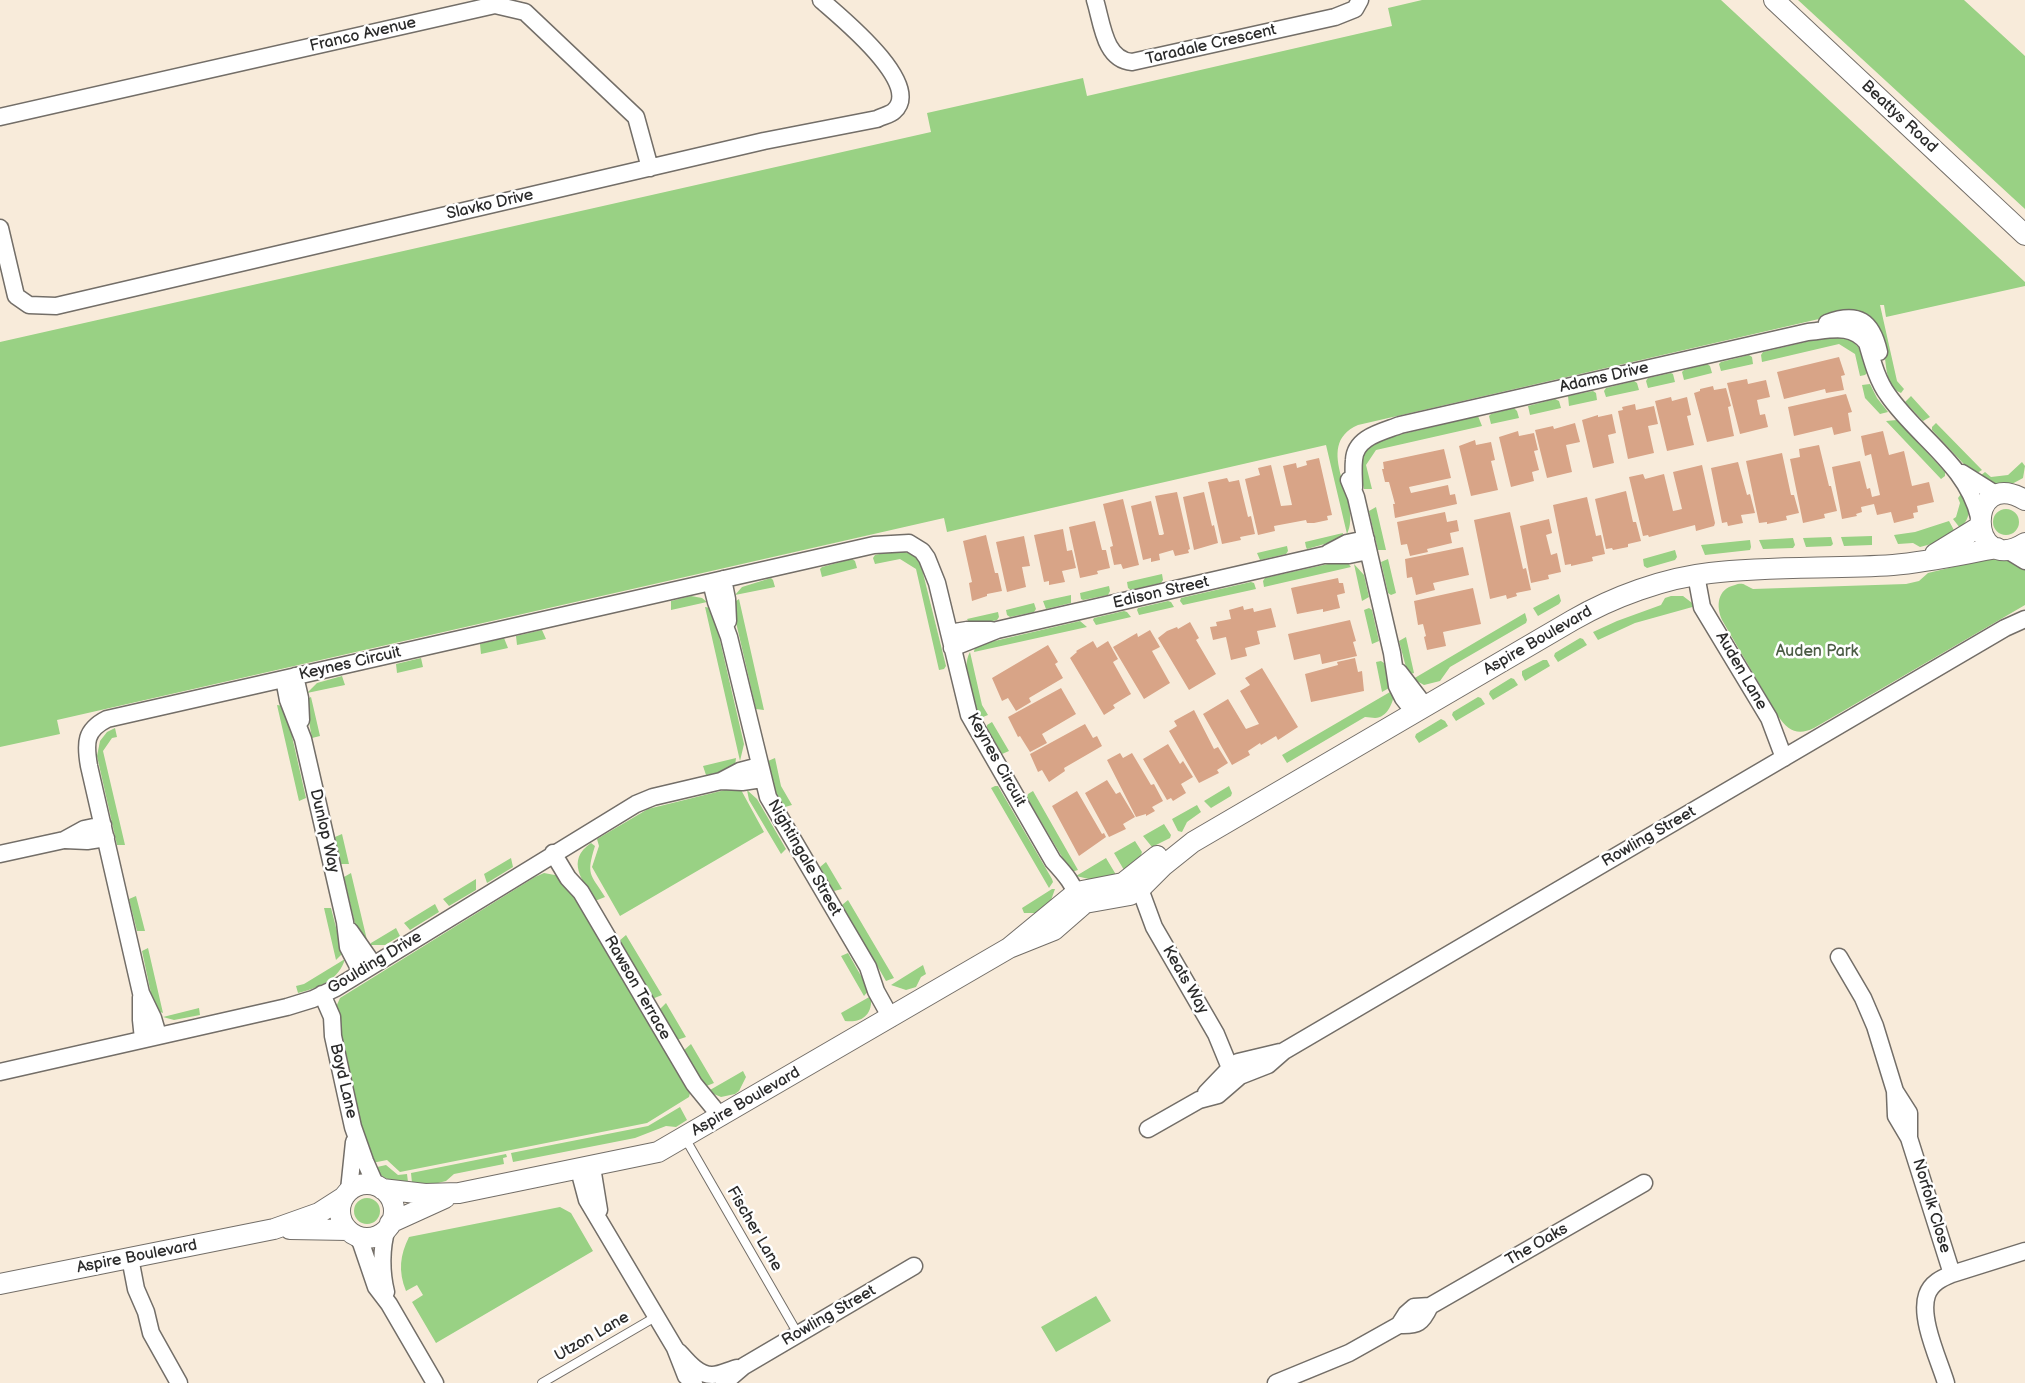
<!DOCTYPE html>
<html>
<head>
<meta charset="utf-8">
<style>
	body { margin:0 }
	canvas { display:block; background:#f8ebda }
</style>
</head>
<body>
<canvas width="2025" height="1383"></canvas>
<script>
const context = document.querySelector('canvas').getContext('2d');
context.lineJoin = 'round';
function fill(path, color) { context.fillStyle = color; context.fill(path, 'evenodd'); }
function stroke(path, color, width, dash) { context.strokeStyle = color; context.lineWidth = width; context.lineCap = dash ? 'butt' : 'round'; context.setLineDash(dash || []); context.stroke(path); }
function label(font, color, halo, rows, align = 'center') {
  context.font = font + ' "Balsamiq Sans",sans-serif'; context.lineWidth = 5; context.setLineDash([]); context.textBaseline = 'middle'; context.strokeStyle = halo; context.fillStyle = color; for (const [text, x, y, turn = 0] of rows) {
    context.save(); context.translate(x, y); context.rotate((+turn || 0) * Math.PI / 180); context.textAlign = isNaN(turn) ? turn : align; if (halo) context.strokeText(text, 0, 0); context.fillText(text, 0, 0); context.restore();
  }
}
const green = new Path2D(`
	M1422 0H1721L2025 282V286L1886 317 1884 305H1880L1897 381 1904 389 1901 393C1881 385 1889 354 1880 340 1875 334 1852 319 1845 313L1358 425C1310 446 1364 502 1347 534L1326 445 947 532 944 518 57 720 60 734 0 747V342L931 132 927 113 1083 78 1087 96 1392 26 1388 8Z
	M1798 0H1964L2025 56V209Z
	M1831 336C1858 337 1862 349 1867 373L1865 375 1860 376 1855 354 1839 344 1762 362 1761 355 1763 352Z
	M1749 355 1752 357 1753 364 1721 371 1719 364 1721 362Z
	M1707 364 1710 366 1712 373 1684 380 1682 372 1684 370Z
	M1671 373 1673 374 1675 382 1648 388 1646 381 1648 378Z
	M1634 381 1637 383 1639 390 1606 397 1604 391 1606 388Z
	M1870 384 1877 398 1888 412 1880 414 1865 398 1862 385Z
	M1593 391 1596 393 1597 400 1569 406 1568 396Z
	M1911 396 1930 417 1923 421 1905 402Z
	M1555 399 1559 401 1561 408 1530 415 1528 406Z
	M1514 408 1517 411 1519 418 1491 424 1489 416 1491 414Z
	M1478 416 1482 426 1376 450 1366 465 1372 489H1364L1360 473 1363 451 1382 439Z
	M1897 420 1945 472V476L1941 479 1886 421Z
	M1936 423 1982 470 1974 475 1932 430V427Z
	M2022 462 2025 466 2023 478 2010 485 1997 487 1980 476 1985 472 1991 477 2008 475Z
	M1961 494H1964C1970 508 1972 517 1960 528L1953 519 1956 517 1960 503 1958 498Z
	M1376 507 1386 550H1378L1369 511Z
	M1993 522a13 13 0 1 1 26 0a13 13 0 1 1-26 0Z
	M1949 521 1955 532 1939 542 1920 547 1913 543 1898 544 1894 535 1915 532Z
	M1343 533 1342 539 1307 549 1306 547 1305 542Z
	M1872 536V545L1844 546 1841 537Z
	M1831 537 1833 544 1831 546 1806 547 1803 538Z
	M1793 538 1795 545 1793 548 1763 549 1759 540Z
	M1750 540 1751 547 1750 550 1705 555 1701 545Z
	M1287 546 1288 551 1286 554 1260 560 1257 553Z
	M1675 550 1677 557 1675 560 1647 568 1644 566 1643 559Z
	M893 551C905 551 915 553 921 565L946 666 944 669 939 670 916 569 900 559 875 564 873 558 875 555Z
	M852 559 855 561 857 568 822 577 820 569 822 567Z
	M1388 559 1396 593 1391 595 1388 593 1381 562Z
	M1986 559 2007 560 2025 568V605L1814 728C1798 736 1788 731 1778 716L1722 620C1716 606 1717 589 1735 585 1738 584 1742 583 1745 585 1748 586 1750 588 1753 589L1906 584 1919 581 1928 573Z
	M1337 562H1347L1351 567 1264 587 1263 581 1265 578Z
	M1354 564 1364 575 1369 597 1362 601Z
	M1162 574 1163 580 1161 583 1131 590 1128 588 1127 582Z
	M771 578 773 580 775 587 735 595 742 587Z
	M1251 582 1254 583 1256 589 1183 605 1180 601 1181 598Z
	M1109 586 1110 591 1108 595 1083 600 1081 599 1080 593Z
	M1559 594 1561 601 1559 604 1538 616 1533 608Z
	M1071 595V603L1046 609 1043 601Z
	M691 596 702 598 707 602 671 610V601Z
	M1671 596H1683L1696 606 1635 623 1598 640 1593 632 1617 621 1661 605 1665 598Z
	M739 599 764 710 756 709 735 618 733 603Z
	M1168 601 1171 602 1174 607 1139 615 1137 610 1138 608Z
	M1034 603 1036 609 1034 612 1010 617 1007 615 1006 610Z
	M705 607 711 608 715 619 744 744 740 761Z
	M1369 608 1372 610 1379 641 1372 644 1364 610Z
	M1124 611 1127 612 1131 617 1096 625 1093 620 1094 618Z
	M998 612 999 617 997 620 980 624H970L967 619Z
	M1525 613 1527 620 1526 623 1450 667 1440 681 1424 685 1413 679Z
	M1080 621 1087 627 974 652 975 646 986 643Z
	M542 630 546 639 517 645 516 636Z
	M1406 637 1414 673 1408 675 1399 641Z
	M504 638 508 648 481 654 480 644Z
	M1580 638 1583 639 1587 645 1558 662 1554 656 1555 653Z
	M970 652 982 705 988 715 983 717 980 716 977 710C971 694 961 668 970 652Z
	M421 658 423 667 397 673 396 664Z
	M1543 660H1547L1550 666 1525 681 1522 675V671Z
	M1381 661 1384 663 1391 685 1389 688 1382 692 1376 662Z
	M342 676 345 685 307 693 317 683Z
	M1511 678 1514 679 1518 685 1493 700 1489 694 1490 691Z
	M1390 692H1394C1394 702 1387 718 1375 718 1372 718 1369 717 1365 717L1287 763 1282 755Z
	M311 697 320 736 312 738 305 700Z
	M1478 697 1481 698 1485 704 1456 721 1452 715 1453 712Z
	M277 705 284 706 286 710 306 798 299 801Z
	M1441 719 1445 721 1448 726 1419 743 1415 737 1416 734Z
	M992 722 1009 751 1002 754 987 728V725Z
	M115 728 117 737 112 738 103 751 125 845H117L97 756 100 741 107 732Z
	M736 758 735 766 726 771 706 775 703 766Z
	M775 758 781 786 792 805 785 807 775 791 768 761Z
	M995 786H998L1052 879 1053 882 1049 888 991 788Z
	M1229 786 1232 793 1231 796 1211 808 1204 801Z
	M733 788H740L764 832 620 916 592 867 599 846 597 839 648 809Z
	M747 790 757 799 786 849 781 854 749 800Z
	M1033 791 1078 870 1071 872 1068 867 1027 798 1028 794Z
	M1197 805 1201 812 1187 822 1182 832 1178 831 1172 819Z
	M1164 824 1171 835 1170 838 1152 847 1143 836Z
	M342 834 349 864H341L335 837Z
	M1135 841 1142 852 1141 855 1127 871 1124 870 1114 853Z
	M591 843 595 846C586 875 590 873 605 897L595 901C583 881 565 861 591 843Z
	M511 858 513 867 487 883 484 874Z
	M1106 858 1115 873V876L1089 879 1076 876Z
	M826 862 842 889 834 891 820 867Z
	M351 873 367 940 364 941 356 928 344 877Z
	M544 873 560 876 568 885 690 1093 689 1097 647 1123 400 1172 387 1160 372 1163 365 1143 336 1016V1007L340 998 535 877Z
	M476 879V890L449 906 443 899Z
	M1052 889H1055L1050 903 1039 913H1024L1022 908Z
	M136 896 145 931H137L129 899Z
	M848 900 894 978 886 981 842 905Z
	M435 904 439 912 410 930 404 923Z
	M324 908H331L339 939 344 952 336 960Z
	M396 928 400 936 385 945H370L371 943Z
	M626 935 662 995 652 999 619 941Z
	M148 948 163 1013 157 1011 153 1003 142 951Z
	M848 953 869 990 864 996 841 956Z
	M345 959C339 980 318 988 298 993L296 986 304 984Z
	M923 965 926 974 921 977 916 987 906 990 891 985Z
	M871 996C873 1015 862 1023 845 1021L841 1013Z
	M666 1003 686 1037 677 1040 659 1010Z
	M199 1008 200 1015 174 1020 163 1017Z
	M691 1044 714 1083 704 1087 683 1051Z
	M743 1071 746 1077 739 1091 735 1094 721 1097 709 1092 710 1090Z
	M680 1107 687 1120 676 1127 666 1126 635 1138 513 1162 511 1153 648 1126Z
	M506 1154 507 1157 503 1158 504 1164 454 1174 446 1181 438 1183 425 1185 412 1183 411 1173Z
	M386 1165 398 1175 407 1174 408 1182C394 1181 385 1181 376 1170L377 1167Z
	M354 1211a13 13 0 1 1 26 0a13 13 0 1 1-26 0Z
	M560 1207 571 1213 593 1251 436 1343 412 1302 423 1295 417 1285 406 1291C398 1271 400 1255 409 1237Z
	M1096 1296 1111 1321 1056 1352 1041 1327Z`);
const building = new Path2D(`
	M1839 357 1845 375 1841 376 1844 390 1826 393 1825 389 1784 399 1777 372Z
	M1747 379 1748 384 1766 380 1770 397 1757 400 1760 415 1765 414 1768 427 1740 434 1727 383Z
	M1713 386 1714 390 1726 388 1731 406 1728 407 1734 436 1707 442 1694 393 1700 391V389Z
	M1846 394 1852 412 1848 413 1851 431 1834 435 1832 427 1794 436 1788 407Z
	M1671 397 1672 401 1687 397 1691 415 1687 416 1694 445 1667 451 1655 401Z
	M1635 404 1636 410 1654 406 1658 424 1648 426 1654 453 1628 459 1618 411 1623 410 1622 407Z
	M1612 414 1616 433 1608 435 1614 463 1593 468 1582 420 1598 415V417Z
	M1575 423 1580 442 1566 445 1572 472 1547 478 1535 430 1553 426 1554 429Z
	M1518 431 1519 436 1534 433 1538 450 1534 451 1539 470 1532 472 1534 481 1511 487 1499 437Z
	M1883 431 1889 455 1904 451 1912 486 1929 482 1934 502 1917 506 1918 512 1913 513 1914 518 1894 523 1891 512 1877 515 1874 504 1861 507 1862 512 1856 514 1857 516 1842 519 1832 467 1860 461 1867 489 1870 488 1872 497 1880 495 1871 454 1865 456 1861 436Z
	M1475 440 1476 445 1491 442 1495 460 1491 461 1498 490 1471 496 1459 446Z
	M1819 445 1829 486H1831L1837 511 1824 514 1825 518 1803 523 1790 459 1800 457 1799 449Z
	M1444 449 1451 478 1409 487 1411 493 1448 485 1450 495 1455 494 1457 504 1395 518 1393 504H1395L1389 482H1385L1382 469H1384L1383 462Z
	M1782 453 1791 495H1794L1799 513 1786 516 1787 520 1767 524V522L1759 523 1746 461Z
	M1319 458 1332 515 1327 516 1328 520 1314 523H1307L1306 520 1274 526 1275 531 1258 535 1245 479 1260 475 1258 468 1271 465 1281 506 1292 505 1283 466 1296 463 1297 468 1307 465 1306 461Z
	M1738 462 1747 495 1750 494 1755 513 1741 515 1743 523 1728 526 1727 522 1722 523 1711 468Z
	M1702 465 1715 523 1714 526 1696 531 1695 525 1649 537 1648 535 1643 536 1629 477 1643 474 1645 479 1664 474 1673 511 1678 510 1682 509 1673 472Z
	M1227 478 1229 482 1239 480 1248 517 1251 516 1255 534 1240 537 1241 540 1222 544 1208 482Z
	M1626 491 1633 522H1636L1641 541 1628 544V547L1613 550 1612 548 1606 549 1595 499Z
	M1177 492 1190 549 1188 550 1189 553 1175 556 1173 550 1159 554 1160 560 1151 562V558L1143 560 1131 506 1151 501 1159 535H1162L1164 534 1155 496Z
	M1204 492 1212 526 1214 525 1218 543 1194 550 1183 497Z
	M1587 497 1596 536 1601 535 1605 554 1592 557 1593 561 1571 566V564L1565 565 1553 505Z
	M1123 499 1139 565 1123 569 1121 564 1114 565 1110 547 1113 546 1103 504Z
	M1445 512 1447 522 1457 520 1459 531 1450 533 1452 543 1427 549 1428 552 1410 556 1407 544 1401 545 1397 522Z
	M1510 512 1523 569 1526 568 1531 590 1516 593 1517 596 1507 599 1506 595 1490 599 1474 520Z
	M1549 519 1552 533 1546 535 1551 555 1557 553 1561 572 1548 575 1549 579 1531 583 1520 526Z
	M1095 521 1102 550H1106L1110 568 1097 571 1098 574 1080 578 1069 527Z
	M1063 529 1067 551 1072 550 1076 568 1062 571 1065 582 1049 585V581L1044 582 1034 535Z
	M986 535 995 573H998L1002 591 987 594V596L972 601 969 583 972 582 963 541Z
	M1024 536 1030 566 1022 567 1026 587 1007 592 996 542Z
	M1463 547 1469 575 1433 583 1435 590 1416 595 1412 577 1407 578 1405 559Z
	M1338 578 1339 583H1343L1345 593 1337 595 1340 608 1323 612V609L1297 614 1291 588Z
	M1473 588 1481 624 1443 632 1446 646 1427 650 1424 637 1426 636 1423 624 1418 625 1414 601Z
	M1243 606 1244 610 1253 608 1254 612 1271 608 1276 627 1257 631 1260 644 1245 648 1247 656 1231 660 1226 637 1213 640 1210 627 1217 626 1216 622 1231 619 1229 610Z
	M1350 620 1356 641 1353 642 1357 656 1322 664 1320 654 1294 660 1288 634Z
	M1190 622 1199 638 1196 640 1216 674 1189 690 1158 638 1167 631 1177 627 1178 629Z
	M1150 630 1160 647 1152 651 1170 683 1144 699 1113 647 1137 633 1138 637Z
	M1093 641 1097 648 1108 641 1118 659 1113 662 1131 694 1113 705 1115 708 1104 715 1070 658 1077 652 1076 651Z
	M1048 645 1058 662 1055 664 1063 678 1029 698 1031 702 1016 711 1008 698 1002 701 992 678Z
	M1355 658 1358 672 1362 671 1364 691 1311 702 1305 674 1338 665 1337 662Z
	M1262 668 1298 727 1278 740 1276 736 1261 745 1260 743 1248 751 1250 755 1232 765 1203 714 1228 699 1246 729 1259 724 1240 691 1250 685 1245 678Z
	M1061 688 1076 714 1042 734 1047 743 1030 752 1020 736 1018 737 1008 717Z
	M1194 710 1214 749 1218 747 1228 763 1217 770 1219 773 1199 783 1169 731 1177 726 1174 721Z
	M1085 724 1093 738 1097 736 1102 746 1064 768 1065 771 1049 782 1042 770 1038 772 1030 754Z
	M1168 744 1180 764 1183 761 1193 777 1181 784 1186 793 1173 801 1171 798 1167 800 1143 759Z
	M1120 753 1123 758 1132 753 1151 785 1154 784 1163 801 1152 807 1155 811 1146 816V814L1136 817 1107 760Z
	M1107 780 1116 794 1120 792 1135 817 1123 824 1126 829 1109 837 1085 793Z
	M1077 791 1102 834 1104 833 1106 837 1079 856 1052 806Z`);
const service = new Path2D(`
	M685 1138 798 1334
	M542 1383 657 1316`);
const minor = new Path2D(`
	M1095 0C1102 22 1104 60 1132 62L1335 17 1355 9 1360 0
	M0 117 495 5 525 12 636 117 650 168
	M0 228 16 296 29 305 56 306 764 141 877 119C882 116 890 115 894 111 924 84 839 16 821 0
	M1827 323C1858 311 1872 321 1879 352
	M1962 473 1997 495
	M1349 480 1356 497 1392 653 1397 686 1403 698 1414 712
	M1354 488C1354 479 1353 469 1354 460 1355 437 1382 432 1400 425L1808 332C1830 330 1852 323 1867 343 1872 360 1877 380 1888 395 1917 437 1967 465 1979 517
	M2007 550 2025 561
	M1328 553 1347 543 1366 539
	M1696 575 1702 607 1769 718 1784 758
	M723 579 727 599 728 621
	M711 582 716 602 729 637 768 797 868 967 876 991 891 1018
	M949 633 967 630H991
	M952 648 997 630 1324 555H1349L1368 551
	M1399 672 1425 706
	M295 676 300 698 301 720
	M284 679 288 700 303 739 345 922 348 947 361 972
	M722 781 742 782 762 779
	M65 840 87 841 106 838
	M553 853 568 878 581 892 694 1084 721 1117
	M0 854 64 840 84 829 103 825
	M1131 884 1140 889 1154 927 1216 1034 1230 1068 1240 1076
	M350 931 373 964
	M1839 957 1863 998 1875 1026 1895 1091 1896 1116 1909 1138 1952 1274
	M322 994 332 1017 333 1036 353 1127 365 1161 376 1186
	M141 997V1020L143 1039
	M158 1035 153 1018 141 993 89 766C85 743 85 730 107 719L874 545 909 543 922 551 927 558 937 583 969 715 1053 861C1065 874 1075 885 1079 903
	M0 1072 287 1007 313 999 336 988 636 804 653 797 721 781 740 771 759 766
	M1895 1091 1909 1113V1138
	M1206 1093 1230 1068 1238 1062 1280 1052
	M1148 1129 1199 1100 1218 1095 1240 1076 1268 1065 1284 1051 2005 628 2025 619
	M592 1167 599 1210
	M579 1170 587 1200 675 1348 686 1376 694 1383
	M349 1190 354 1142
	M356 1235 361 1243 376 1287 389 1304 435 1383
	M130 1258 136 1289 146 1312 151 1333 179 1383
	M386 1292C381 1272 381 1248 387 1228
	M1399 1325C1418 1326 1422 1323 1430 1306
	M679 1352C687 1361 698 1375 712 1375 720 1375 729 1370 737 1368
	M724 1383 744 1366 914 1266
	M1276 1383 1349 1353 1399 1325 1406 1314 1414 1307 1430 1306 1644 1183
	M1946 1383C1939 1360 1919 1318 1927 1295 1931 1283 1942 1278 1952 1274L2025 1251`);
const tertiary = new Path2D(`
	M1774 0 2025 235
	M2025 500C1965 465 1967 579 2025 543
	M1935 554 1979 527
	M1009 948 1054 930 1085 903 1130 895 1140 889 1163 866 1193 842 1573 620C1613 597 1664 578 1710 573 1771 566 1833 569 1893 565 1929 562 1963 554 1997 548
	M340 1211a27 27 0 1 1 54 0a27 27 0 1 1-54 0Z
	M382 1189 425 1194 459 1193 658 1152 1009 948 1077 892 1123 883 1157 856
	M390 1223 445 1198
	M290 1229 348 1230
	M0 1284 274 1229 319 1213 344 1197`);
const streetNames = [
	["Franco Avenue",363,35,-13],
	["Taradale Crescent",1211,45,-13],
	["Beattys Road",1899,117,43],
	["Slavko Drive",490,205,-13],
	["Adams Drive",1604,378,-13],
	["Edison Street",1161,593,-13],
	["Aspire Boulevard",1538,641,-30],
	["Keynes Circuit",350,664,-13],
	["Auden Lane",1741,671,60],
	["Keynes Circuit",996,760,61],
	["Dunlop Way",324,831,77],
	["Rowling Street",1649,837,-30],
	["Nightingale Street",804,858,60],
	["Goulding Drive",375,963,-31],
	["Keats Way",1185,980,60],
	["Rawson Terrace",637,988,60],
	["Boyd Lane",343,1081,77],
	["Aspire Boulevard",746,1102,-30],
	["Norfolk Close",1931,1206,73],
	["Fischer Lane",754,1229,60],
	["The Oaks",1537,1245,-30],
	["Aspire Boulevard",137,1257,-11],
	["Rowling Street",829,1316,-30],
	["Utzon Lane",592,1337,-30]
];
const parkNames = [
	["Auden Park",1817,652]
];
fill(green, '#99d184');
fill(building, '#d8a487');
stroke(service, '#736e68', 10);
stroke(minor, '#736e68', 19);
stroke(tertiary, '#736e68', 22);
stroke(service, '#fff', 8);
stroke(minor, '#fff', 16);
stroke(tertiary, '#fff', 20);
label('16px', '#2b2b2b', '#fff', streetNames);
label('16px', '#4c5d46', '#fff', parkNames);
</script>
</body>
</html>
